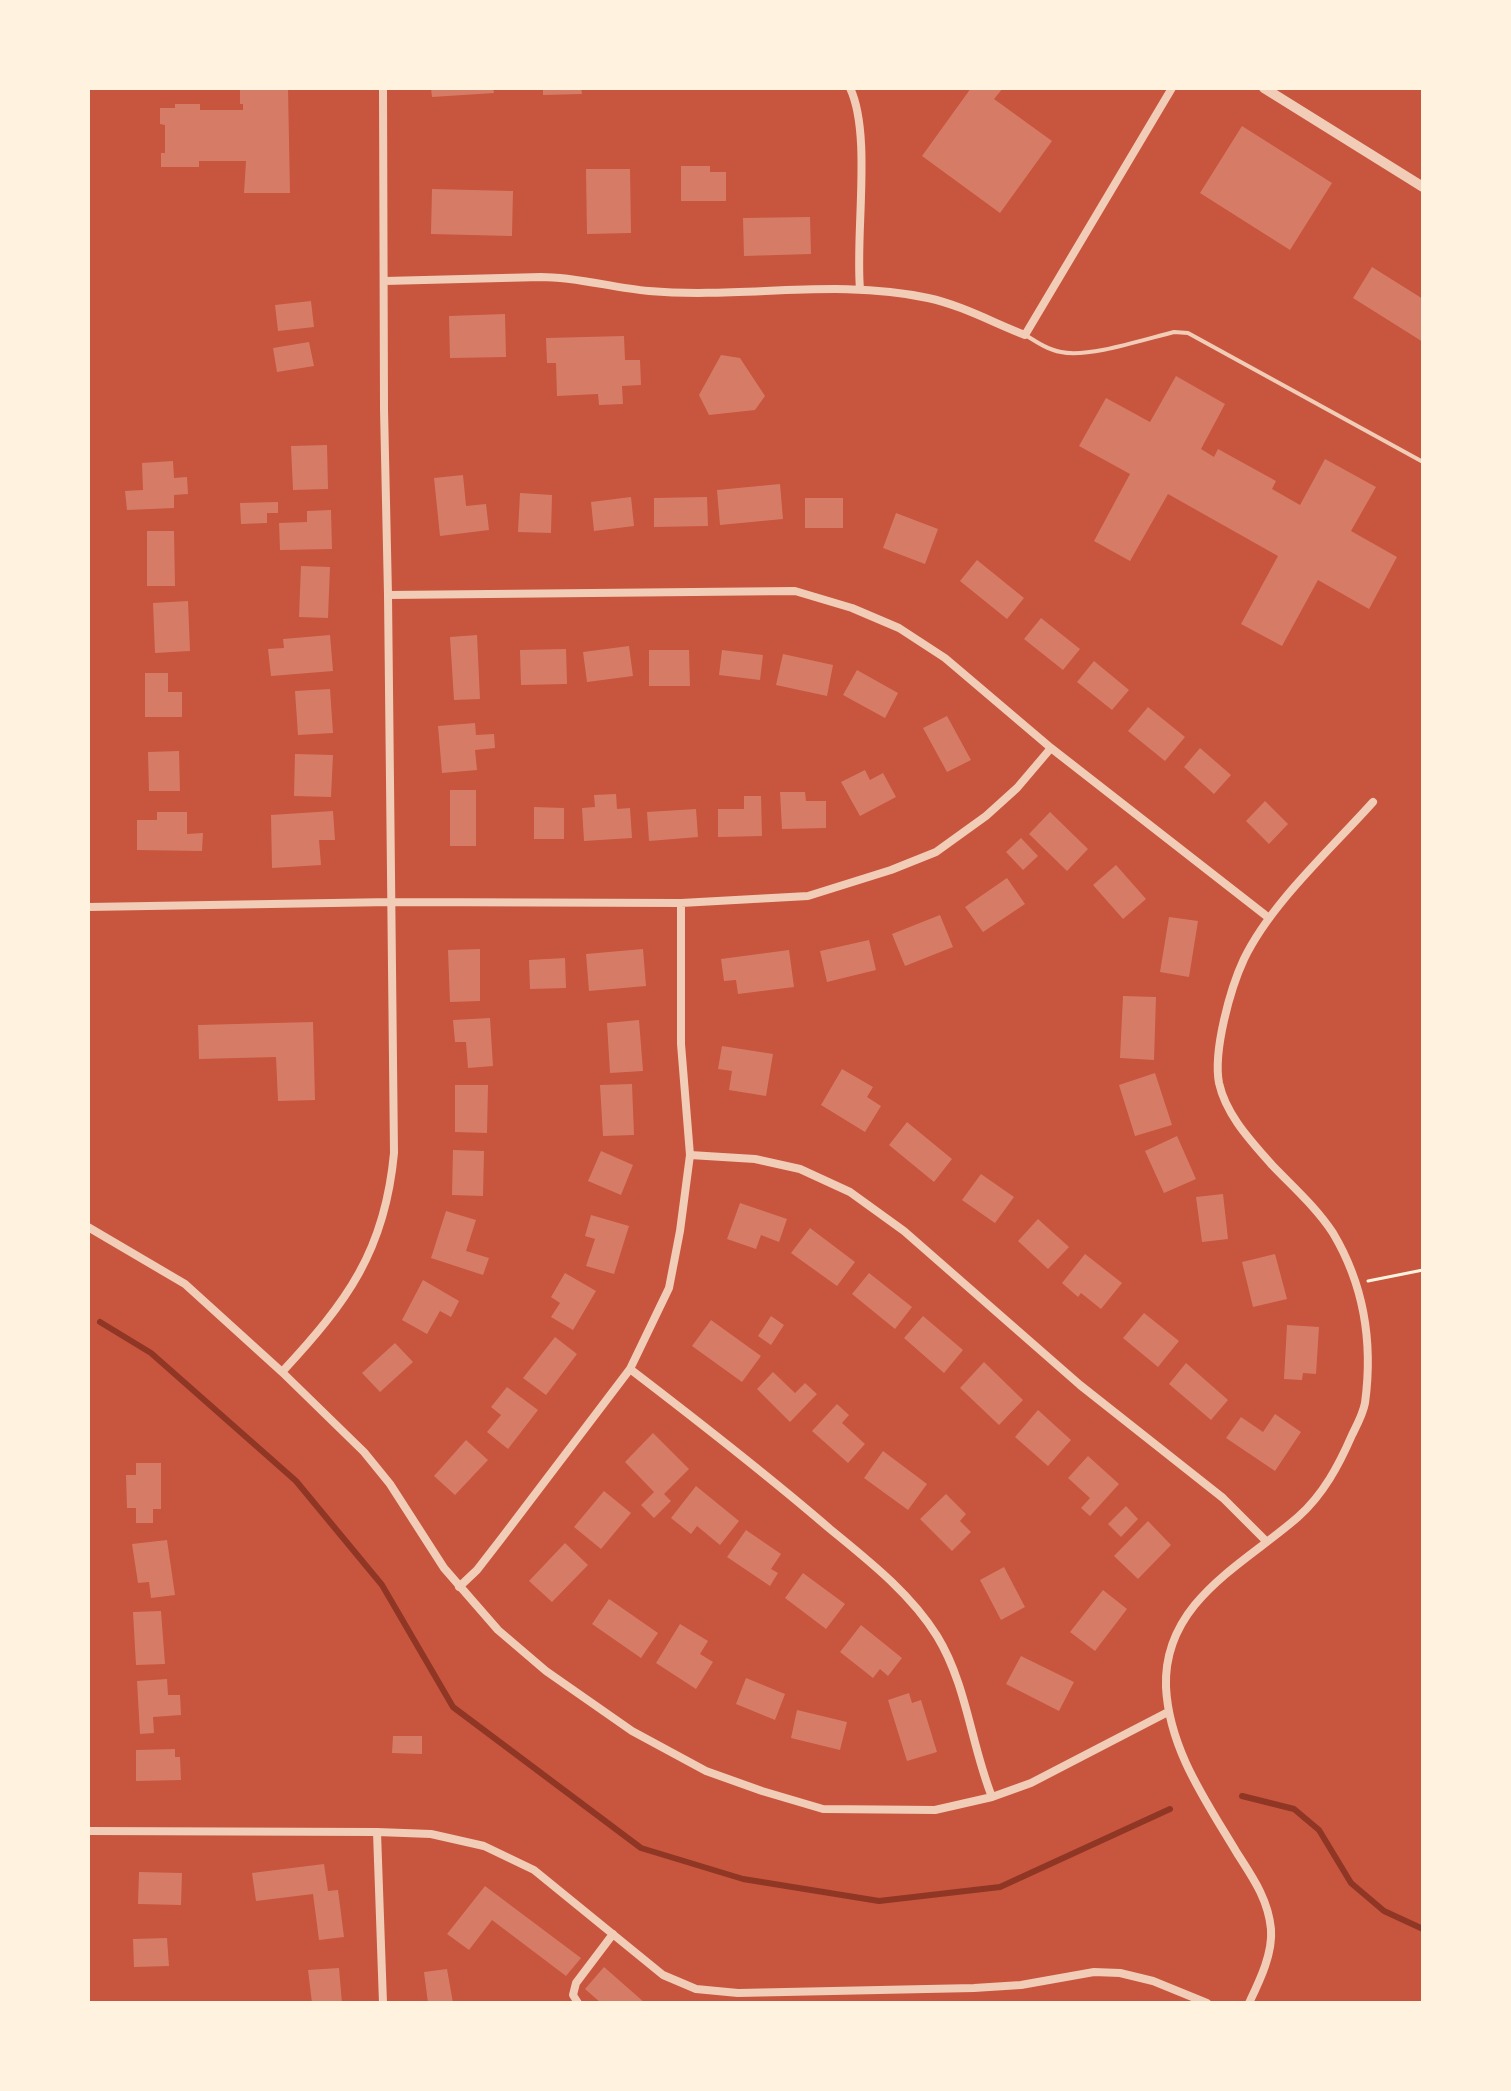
<!DOCTYPE html>
<html>
<head>
<meta charset="utf-8">
<style>
	body { margin:0 }
	#map { position:relative; width:1511px; height:2091px; overflow:hidden; background:#c8553d; font-family:"DM Sans",sans-serif }
	canvas { display:block }
	.frame { position:absolute; inset:0; border:90px solid #fff3e0; pointer-events:none }
</style>
</head>
<body>
<div id="map">
<canvas width="1511" height="2091"></canvas>
<div class="frame"></div>
</div>
<script>
const context = document.querySelector('canvas').getContext('2d');
context.lineJoin = 'round';
function stroke(path, color, width, dash) { context.strokeStyle = color; context.lineWidth = width; context.lineCap = dash ? 'butt' : 'round'; context.setLineDash(dash || []); context.stroke(path); }
function fill(path, color) { context.fillStyle = color; context.fill(path, 'evenodd'); }
const stream = new Path2D(`
	M100 1322 151 1353 296 1481 382 1585 453 1707 641 1848 743 1879 879 1901 1000 1887 1170 1809
	M1242 1796 1294 1809 1319 1830 1351 1883 1384 1911 1423 1929`);
const building = new Path2D(`
	M240 88H288L290 193H244L246 161H199V167H161V153H165V125L160 124V108H175V104H200V110H243V104H240Z
	M431 88H493L494 93 432 97Z
	M543 88H581L582 94 543 95Z
	M971 88H1003L994 99 1052 141 1000 213 922 156Z
	M1242 126 1332 183 1290 250 1200 193Z
	M681 166H710V172H726V201H681Z
	M586 169H630L631 233 587 234Z
	M432 189 513 191 512 236 431 234Z
	M810 217 811 254 744 256 743 218Z
	M1372 267 1423 299V342L1353 298Z
	M311 301 314 327 278 331 275 305Z
	M505 314 506 357 450 358 449 316Z
	M624 336 625 360H640L641 385 622 386 623 404 599 405 598 394 557 396 556 363H547L546 338Z
	M309 342 314 366 277 372 273 348Z
	M721 355 740 358 765 396 755 410 709 415 699 395Z
	M1176 376 1225 404 1201 449 1214 457 1218 449 1276 481 1272 489 1300 505 1325 459 1376 487 1351 531 1397 557 1369 609 1318 580 1282 646 1241 624 1278 556 1168 494 1130 561 1094 541 1130 474 1079 446 1106 398 1150 422Z
	M327 445 328 489 293 490 291 446Z
	M173 461 174 478 187 477 188 494 174 495V508L127 510 125 491 143 490 142 463Z
	M463 475 466 506 486 504 489 530 440 536 434 478Z
	M780 484 783 519 720 525 717 490Z
	M520 493 552 495 551 533 518 532Z
	M631 497 634 526 594 531 591 502Z
	M707 497 708 526 654 527V498Z
	M805 498H843V528H805Z
	M278 502V513H267V523L241 524 240 503Z
	M331 510 332 549 280 550 279 523 307 522V511Z
	M896 513 938 529 925 564 883 548Z
	M147 531H174L175 586H147Z
	M977 560 1024 598 1007 619 960 581Z
	M301 566 330 567 328 618 299 617Z
	M188 601 190 651 155 653 153 603Z
	M1041 618 1080 649 1063 670 1024 639Z
	M330 635 333 671 271 676 268 649 284 648 283 639Z
	M477 635 480 699 454 700 450 637Z
	M629 646 633 676 587 682 583 652Z
	M566 649 567 684 521 685 520 650Z
	M649 650H689L690 686H649Z
	M722 650 763 655 760 680 719 675Z
	M783 654 833 665 827 696 776 685Z
	M1094 661 1129 690 1112 710 1077 682Z
	M857 670 898 693 885 718 843 695Z
	M145 673H168V692H182V717H145Z
	M330 689 333 733 298 735 295 691Z
	M1148 707 1185 737 1165 761 1128 731Z
	M947 716 971 760 947 772 923 728Z
	M475 723 476 735 494 734 495 748 475 750 477 770 442 773 438 726Z
	M1200 748 1231 775 1214 794 1184 767Z
	M179 751 180 791H149L148 752Z
	M295 754 333 755 331 797 294 796Z
	M865 770 870 780 883 773 896 797 860 816 841 782Z
	M450 790H476V846H450Z
	M780 792H805L806 801H826V828L782 829Z
	M616 794 617 809 630 808 632 838 584 841 582 808 595 807 594 795Z
	M744 796H761L762 836 718 837V809H744Z
	M1265 801 1288 824 1269 844 1246 821Z
	M534 807 564 808V839H534Z
	M696 809 698 837 649 841 647 812Z
	M333 811 335 840H319L321 865 272 868 271 815Z
	M157 812H187V834L203 833 202 851 137 850V820H157Z
	M1050 812 1088 849 1067 871 1029 834Z
	M1021 838 1038 856 1023 870 1006 852Z
	M1116 865 1146 899 1123 919 1093 885Z
	M1007 878 1025 904 983 932 965 907Z
	M940 915 953 947 905 966 892 934Z
	M1169 917 1198 921 1189 977 1160 972Z
	M869 940 876 970 827 982 820 951Z
	M480 949V1001L450 1002 448 950Z
	M643 949 646 986 589 991 586 954Z
	M789 950 794 987 738 994 736 980 724 981 721 959Z
	M565 958 566 988 530 989 529 960Z
	M1123 996 1156 997 1154 1060 1120 1058Z
	M490 1018 493 1066 468 1068 466 1042H455L453 1020Z
	M639 1020 643 1071 610 1073 607 1023Z
	M313 1022 315 1100 278 1101 276 1057 199 1059 198 1025Z
	M722 1046 773 1054 766 1096 729 1090 732 1071 718 1069Z
	M842 1069 873 1087 867 1097 881 1106 865 1132 821 1105Z
	M1155 1073 1172 1125 1135 1136 1119 1085Z
	M632 1084 634 1135 603 1136 600 1085Z
	M455 1085H488L487 1133 455 1132Z
	M907 1122 952 1159 934 1182 889 1145Z
	M1177 1136 1196 1179 1164 1193 1145 1151Z
	M453 1150 484 1151 483 1196 452 1195Z
	M601 1151 633 1165 621 1195 588 1181Z
	M981 1174 1014 1197 995 1223 962 1200Z
	M1223 1194 1228 1239 1202 1242 1196 1197Z
	M740 1203 787 1219 779 1242 761 1235 756 1249 727 1239Z
	M446 1211 476 1220 466 1251 489 1258 483 1275 431 1258Z
	M591 1215 629 1226 614 1274 586 1266 595 1239 585 1236Z
	M1038 1219 1069 1247 1048 1269 1018 1241Z
	M810 1228 855 1262 837 1286 791 1253Z
	M1085 1254 1122 1283 1101 1309 1081 1293 1078 1297 1062 1283Z
	M1275 1254 1287 1299 1253 1307 1242 1262Z
	M565 1273 596 1291 573 1330 551 1317 560 1303 551 1297Z
	M869 1273 912 1307 895 1329 852 1294Z
	M423 1280 459 1301 451 1317 440 1311 427 1334 402 1320Z
	M1144 1313 1179 1341 1158 1367 1123 1338Z
	M771 1316 784 1325 771 1345 758 1336Z
	M923 1316 963 1350 944 1373 904 1338Z
	M711 1320 761 1356 742 1382 692 1346Z
	M1287 1325 1319 1327 1316 1374 1303 1373 1302 1380 1284 1379Z
	M555 1337 577 1354 546 1395 523 1378Z
	M395 1343 413 1362 380 1392 362 1373Z
	M984 1362 1023 1400 999 1425 960 1388Z
	M1186 1363 1228 1400 1211 1420 1169 1384Z
	M773 1372 795 1393 805 1383 817 1394 790 1422 757 1389Z
	M507 1387 538 1410 508 1449 487 1432 501 1415 491 1407Z
	M837 1404 849 1415 842 1423 865 1444 848 1463 812 1431Z
	M1038 1410 1071 1440 1048 1466 1015 1437Z
	M1275 1414 1301 1432 1275 1471 1226 1438 1241 1417 1263 1432Z
	M653 1433 689 1469 664 1494 671 1501 654 1518 641 1505 654 1492 625 1462Z
	M466 1440 488 1460 455 1495 434 1476Z
	M883 1451 927 1484 908 1510 864 1478Z
	M1088 1456 1119 1484 1090 1516 1081 1508 1090 1498 1068 1478Z
	M136 1463H161V1509H153V1523H136V1508H127L126 1475H136Z
	M696 1486 739 1521 720 1545 697 1526 691 1534 671 1518Z
	M604 1491 631 1513 601 1549 574 1527Z
	M946 1494 966 1514 960 1521 971 1532 952 1551 920 1519Z
	M1126 1506 1138 1519 1121 1537 1108 1524Z
	M1148 1521 1171 1545 1138 1579 1114 1556Z
	M746 1530 781 1554 771 1569 778 1573 770 1586 727 1557Z
	M167 1540 175 1595 151 1598 149 1582 138 1583 132 1544Z
	M565 1543 588 1565 552 1602 529 1581Z
	M1004 1567 1025 1607 1001 1620 980 1580Z
	M803 1573 845 1604 826 1629 785 1598Z
	M1103 1590 1127 1609 1095 1651 1070 1632Z
	M609 1599 658 1633 641 1658 592 1624Z
	M161 1611 165 1664 136 1665 133 1612Z
	M680 1624 708 1641 700 1654 713 1662 696 1689 656 1663Z
	M861 1625 902 1658 888 1676 880 1669 873 1678 840 1652Z
	M1021 1656 1074 1682 1059 1711 1006 1684Z
	M746 1678 785 1694 775 1720 736 1704Z
	M167 1679 168 1695H180L181 1715 153 1717 154 1733 140 1734 137 1681Z
	M909 1693 912 1703 921 1700 937 1752 907 1761 888 1700Z
	M797 1710 847 1722 840 1750 791 1738Z
	M393 1736H422V1754L392 1753Z
	M175 1749V1757H180L181 1780 136 1781V1750Z
	M324 1864 328 1891 338 1890 344 1937 319 1940 313 1894 256 1901 252 1873Z
	M139 1872 182 1873 181 1905 138 1904Z
	M485 1886 581 1958 566 1976 492 1920 469 1950 447 1934Z
	M167 1938 169 1966 134 1967 133 1939Z
	M604 1967 645 2003H601L585 1989Z
	M339 1968 342 2003H312L308 1970Z
	M447 1969 453 2003H428L424 1972Z`);
const path = new Path2D(`
	M1368 1281 1423 1270`);
const service = new Path2D(`
	M1027 336C1038 343 1049 350 1061 352 1089 358 1145 339 1174 332L1188 333 1423 462`);
const minor = new Path2D(`
	M850 88C872 134 855 234 860 289
	M385 281 541 277C578 277 613 288 649 291 742 299 837 278 928 298 961 305 994 323 1025 335L1172 88
	M388 595 795 591 852 608 899 628 945 658 1051 748 1269 918
	M88 907 392 902 681 903 808 896 891 870 936 852 986 816 1017 788 1051 748
	M690 1155 755 1159 800 1169 850 1192 904 1231 1080 1385 1223 1498 1266 1541
	M88 1227 185 1284 282 1372 364 1452 390 1484 444 1568 498 1630 546 1671 632 1731 706 1771 762 1791 823 1809 935 1810 992 1797 1031 1783 1168 1712
	M630 1369C698 1421 765 1473 830 1529 869 1561 910 1593 937 1636 967 1685 971 1745 992 1797
	M282 1372C347 1302 385 1251 394 1153L388 595 384 409 383 88
	M459 1587 477 1570 501 1539 630 1369 669 1288 680 1231 690 1155 681 1044V903
	M88 1831 377 1832 431 1834 484 1846 534 1870 663 1975 696 1989 738 1993 974 1988 1021 1985 1094 1972 1120 1973 1153 1981 1207 2003
	M377 1832 383 2003
	M578 2003 573 1995 576 1983 613 1934
	M1249 2003C1259 1982 1273 1954 1271 1929 1268 1899 1253 1878 1237 1853 1206 1801 1169 1749 1166 1687 1163 1602 1243 1565 1298 1517 1323 1495 1339 1465 1352 1435 1357 1425 1363 1414 1365 1403 1373 1344 1364 1285 1333 1233 1316 1207 1293 1187 1272 1165 1251 1141 1226 1115 1219 1083 1213 1051 1230 989 1244 959 1271 903 1331 849 1373 802`);
const tertiary = new Path2D(`
	M1264 88 1423 187`);
stroke(stream, '#8f3625', 6);
fill(building, '#d67c66');
stroke(path, '#fff3e0', 3);
stroke(service, '#f1ccb7', 4);
stroke(minor, '#f1ccb7', 8);
stroke(tertiary, '#f1ccb7', 10);
</script>
</body>
</html>
